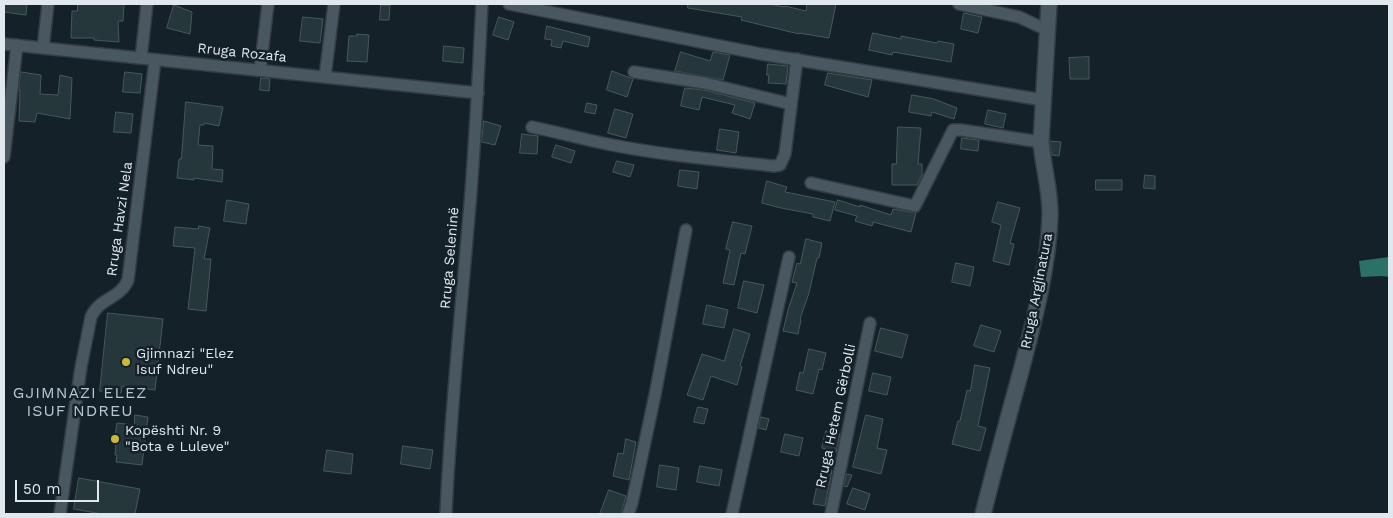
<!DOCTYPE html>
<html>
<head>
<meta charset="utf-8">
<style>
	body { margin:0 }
	#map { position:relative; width:1393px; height:518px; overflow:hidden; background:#152129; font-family:"Work Sans",sans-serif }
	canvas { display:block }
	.frame { position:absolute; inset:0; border:5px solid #e0e8ee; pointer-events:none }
	.scale { position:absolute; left:15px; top:480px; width:84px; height:22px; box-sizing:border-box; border:2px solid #e0e8ee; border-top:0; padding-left:6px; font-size:15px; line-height:18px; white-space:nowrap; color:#e0e8ee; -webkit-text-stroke:4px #152129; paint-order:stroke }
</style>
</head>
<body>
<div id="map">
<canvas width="1393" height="518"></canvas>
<div class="frame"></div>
<div class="scale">50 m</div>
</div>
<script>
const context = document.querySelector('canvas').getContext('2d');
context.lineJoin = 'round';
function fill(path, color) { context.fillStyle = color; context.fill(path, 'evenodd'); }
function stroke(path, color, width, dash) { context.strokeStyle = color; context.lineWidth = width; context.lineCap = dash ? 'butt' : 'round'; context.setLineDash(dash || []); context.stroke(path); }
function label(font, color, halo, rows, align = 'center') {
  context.font = font + ' "Work Sans",sans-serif'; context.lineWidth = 5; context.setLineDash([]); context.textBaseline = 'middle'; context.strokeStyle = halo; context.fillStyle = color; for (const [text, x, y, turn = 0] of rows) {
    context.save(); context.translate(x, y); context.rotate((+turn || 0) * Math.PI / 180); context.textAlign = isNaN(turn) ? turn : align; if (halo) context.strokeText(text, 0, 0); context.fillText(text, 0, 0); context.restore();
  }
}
const water = new Path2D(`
	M1389 257V277L1382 276 1361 277 1359 261Z`);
const building = new Path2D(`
	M4 4H27L26 15 4 12Z
	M78 4H124L123 21H118L119 42 94 40V38H71L72 11H77Z
	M688 4H769L785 7V6L806 11 807 4H836L829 38 799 33V34L741 20 742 17 688 8Z
	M174 5 192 12 190 34 167 28Z
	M381 5H390L389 20H380Z
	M964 13 982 17 978 33 961 29Z
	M303 17 323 19 320 43 300 41Z
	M499 17 514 22 508 40 493 35Z
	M547 26 590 37 588 47 563 41 561 48 551 46 552 40 545 39Z
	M873 33 901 39V36L937 43 938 41 954 44 951 62 893 52 892 55 869 50Z
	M357 34 369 35 367 62 347 61 349 36H357Z
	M444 46 464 48 463 63 443 61Z
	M681 52 710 61 713 52 730 55 723 80 675 71Z
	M1089 57V79H1070L1069 58Z
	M768 64 788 66 786 84 768 83 769 75H767Z
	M612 71 633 79 627 97 607 90Z
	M21 72 41 75 40 94 58 95 60 75 72 78 70 119 37 113 35 122 19 121 20 90H19Z
	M125 72 142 74 140 93 123 92Z
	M828 73 872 80 868 97 825 85Z
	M261 78 270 79 269 91 260 90Z
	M685 88 704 90 755 103 750 119 732 113 735 105 702 97 699 110 681 106Z
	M912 95 934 99 957 108 954 119 932 112 931 116 909 112Z
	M186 102 223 107 219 126 204 123V125H200L198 145 213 146 212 169 223 170 222 182 194 178V180L177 178 179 159H181Z
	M587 103 597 105 595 114 585 112Z
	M615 109 633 114 626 138 608 133Z
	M988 110 1006 114 1003 128 985 124Z
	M116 112 133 114 131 133 114 132Z
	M484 121 501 126 495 145 482 142Z
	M898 127 921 128 918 164H922V175L917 185H892V164H896Z
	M720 129 739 132 736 153 717 150Z
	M522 134 538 136 537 154 520 153Z
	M962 138 979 140 978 151 961 149Z
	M1050 141 1061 142 1059 156 1052 155Z
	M556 145 575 151 571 163 552 157Z
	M617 161 634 165 630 177 613 172Z
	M680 170 699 172 697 189 678 186Z
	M1145 175 1155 176V189L1144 188Z
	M1096 180H1122V190H1096Z
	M767 181 787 187 785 192 835 202 830 221 813 217V214L781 208 762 203Z
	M227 200 249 204 246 224 224 221Z
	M838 200 860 207V205L891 215 893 209 916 213 911 232 873 222 872 226 855 221 857 216 835 210Z
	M998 202 1020 208 1010 243 1014 244 1009 265 993 261 1001 225 992 222Z
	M733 222 752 226 745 254 741 253 734 285 723 283 730 250 726 249Z
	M199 226 210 228 204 259H211L206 311 188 309 195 248 173 246 175 227 198 229Z
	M806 239 822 243 819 258H817L809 293 800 319 801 320 798 334 783 331 788 310 797 283 792 282 797 263 800 264Z
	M956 263 974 267 970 286 952 282Z
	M744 281 764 285 757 313 738 308Z
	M707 305 728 310 724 328 703 324Z
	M108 313 163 319 155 390 122 386 121 393 100 391Z
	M981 325 1001 331 994 352 974 346Z
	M881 328 908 335 902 358 875 351Z
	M734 329 750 334 740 366 742 367 737 385 711 376 703 400 687 395 702 354 724 361Z
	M809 349 826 353 822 370 819 369 813 394 796 390 800 372 803 373Z
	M975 365 990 368 978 426 986 428 980 451 952 444 958 421H960L967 390 970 391Z
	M873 373 891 377 887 395 869 391Z
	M698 407 708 409 704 424 694 422Z
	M135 415 148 417 142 465 116 462 117 455H115L116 443 114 442 117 423 134 425Z
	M866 415 883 419 877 448 887 450 881 474 853 467Z
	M761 417 769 419 766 430 759 428Z
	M826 431 840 434 836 452 822 448Z
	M785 434 803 438 799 456 781 452Z
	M626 439 636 442 629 480 613 476 618 453 623 454Z
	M403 446 433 450 430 469 401 464Z
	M327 450 353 454 351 474 324 471Z
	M660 465 679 468 676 490 657 487Z
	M700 466 722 470 719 486 697 482Z
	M825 468 832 470 825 506 813 504 817 485 821 486Z
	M847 474 852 475 847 487 844 486Z
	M79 478 140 489 135 514H102L74 509Z
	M853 488 870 494 865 510 847 504Z
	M609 490 626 496 621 514H600Z`);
const street = new Path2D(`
	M509 4 761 54 1043 100
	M959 4 1019 17 1047 30
	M4 44 478 93
	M43 48 48 4
	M141 58 147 4
	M260 70 268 4
	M634 72 705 83 791 104
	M325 77 334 4
	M532 127C557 132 582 139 607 144 661 155 718 160 774 166L780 165 785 154 797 59
	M4 157 17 45
	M811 183 915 206 953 130H961L1041 142
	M60 514 81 367 91 317C99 298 120 299 128 280L155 60
	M446 514C450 418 460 323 468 227 475 153 478 78 482 4
	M628 514 632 503 656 390 686 230
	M732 514 789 257
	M831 514 870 323`);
const secondary = new Path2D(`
	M983 514C995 466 1008 418 1021 371 1034 321 1048 269 1050 217 1051 192 1043 167 1041 142L1049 4`);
const markers = [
	[126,362,5,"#cbba39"],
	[115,439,5,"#cbba39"]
];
const streetNames = [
	["Rruga Rozafa",242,53,6],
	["Rruga Havzi Nela",120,219,-82],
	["Rruga Seleninë",450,258,-85],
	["Rruga Argjinatura",1037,291,-79],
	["Rruga Hetem Gërbolli",836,416,-78]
];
const poiNames = [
	["Gjimnazi \"Elez",136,354],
	["Isuf Ndreu\"",136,370],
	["Kopështi Nr. 9",125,431],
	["\"Bota e Luleve\"",125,447]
];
const quarterNames = [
	["GJIMNAZI ELEZ",80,393],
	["ISUF NDREU",80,411]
];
fill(water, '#2c7167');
fill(building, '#26373b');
stroke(building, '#46585c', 1);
stroke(street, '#333c42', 14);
stroke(secondary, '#333c42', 18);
stroke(street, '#495761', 11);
stroke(secondary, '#495761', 15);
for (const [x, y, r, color] of markers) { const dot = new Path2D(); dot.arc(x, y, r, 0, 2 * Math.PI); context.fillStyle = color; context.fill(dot); stroke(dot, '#152129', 2); }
label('14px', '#e0e8ee', '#152129', streetNames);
label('14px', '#e0e8ee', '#152129', poiNames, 'left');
context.letterSpacing = '1px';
label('16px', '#b7c7d2', '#152129', quarterNames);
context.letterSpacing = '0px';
</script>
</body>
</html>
